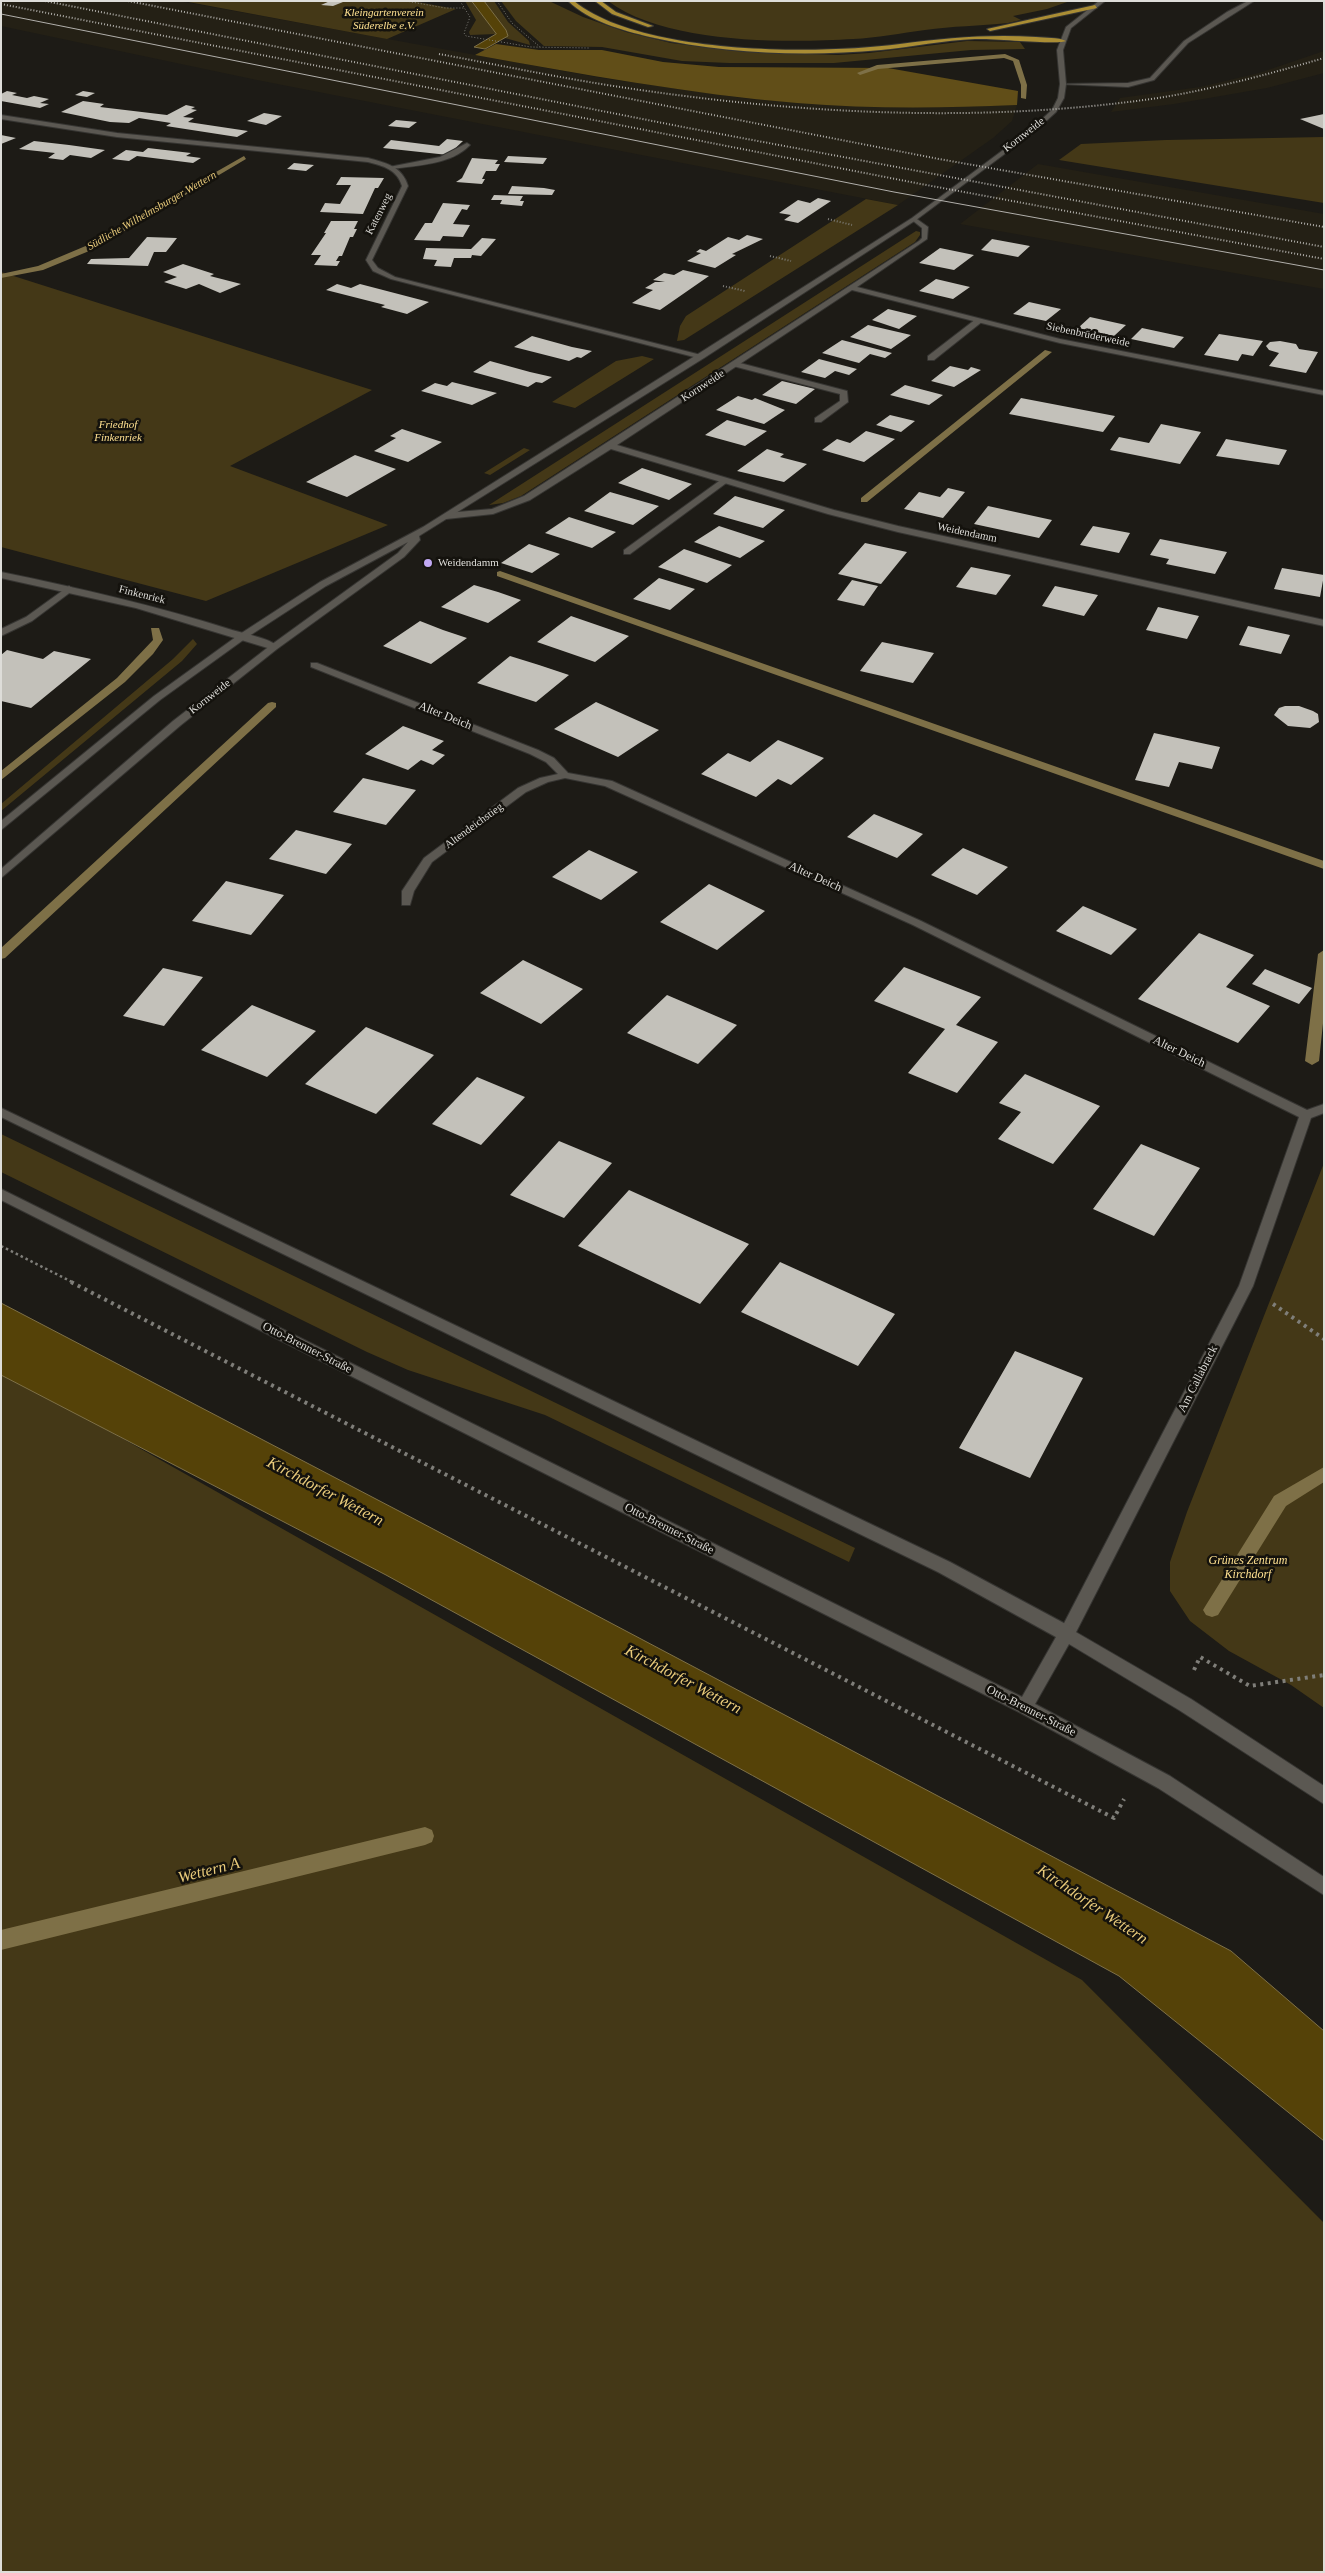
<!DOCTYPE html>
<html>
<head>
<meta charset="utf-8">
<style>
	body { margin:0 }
	#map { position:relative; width:1325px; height:2573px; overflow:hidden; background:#1d1b16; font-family:Georgia,serif }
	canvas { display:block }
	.frame { position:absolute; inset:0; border:2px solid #deddd9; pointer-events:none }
</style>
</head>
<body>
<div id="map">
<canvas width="1325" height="2573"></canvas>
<div class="frame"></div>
</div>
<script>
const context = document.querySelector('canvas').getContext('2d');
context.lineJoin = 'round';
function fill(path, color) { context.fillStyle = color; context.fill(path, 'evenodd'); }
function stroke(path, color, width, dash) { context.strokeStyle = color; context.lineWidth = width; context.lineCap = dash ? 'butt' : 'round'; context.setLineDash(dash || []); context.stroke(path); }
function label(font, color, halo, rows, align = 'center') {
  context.font = font + ' Georgia,serif'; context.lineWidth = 5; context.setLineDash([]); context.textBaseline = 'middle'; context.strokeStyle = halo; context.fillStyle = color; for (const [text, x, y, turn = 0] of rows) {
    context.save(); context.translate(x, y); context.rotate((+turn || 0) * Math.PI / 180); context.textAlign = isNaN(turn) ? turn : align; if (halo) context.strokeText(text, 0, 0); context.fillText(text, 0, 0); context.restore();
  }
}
const built = new Path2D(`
	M1 1H179L602 78 750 99 839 105 948 107 1017 105 1012 121 993 138 898 205 257 80 1 26Z
	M1324 51V73L1267 88 1174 104 1111 112 1120 98 1200 87 1259 73Z
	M1038 164 1324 214V289L960 224Z`);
const green = new Path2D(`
	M183 1H412L456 9 387 39Z
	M465 1H472L496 34 470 35 469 32 476 20Z
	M484 1H494L508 22 529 41 530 45 505 38 508 36 506 30Z
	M501 1H549L583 17 626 32 671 43 735 51 838 55 869 53 967 41 1020 42 1025 49 971 50 834 63H729L682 61 602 47 544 46 516 21Z
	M608 1H1070L1047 9 1013 16 1021 20 1008 23C980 26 952 26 925 30 901 33 877 38 853 39 784 43 665 44 608 1Z
	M1324 137V203L1059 160 1081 144 1166 140Z
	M866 199 898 205 684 340 677 341 680 326 686 316Z
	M916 231 920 232V235L915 242 521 496 503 503 489 505Z
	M1 272 372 390 230 466 388 525 206 601 1 547Z
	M642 356 654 359 575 408 552 402 616 361Z
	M524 448 530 450 490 475 484 473Z
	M193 639 197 644 182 661 1 811V804L173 659Z
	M1 1134 855 1548 849 1562 545 1415 408 1370 367 1352 1 1172Z
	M1324 1163V1708L1291 1685 1229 1651 1190 1621 1170 1591V1562L1187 1512Z
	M1 1370 1082 1980 1324 2223V2572H1Z`);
const forest = new Path2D(`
	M496 44 539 50H602L663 62 719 67 888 68 1018 91 1017 105C944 108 870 109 797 103 689 94 582 74 475 55Z`);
const water = new Path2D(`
	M472 1H484L506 30 508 36 485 49 474 47 496 34Z
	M1 1303 418 1521 1231 1951 1324 2031V2141L1119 1976 386 1575 1 1375Z`);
const stream = new Path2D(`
	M1005 54 1019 60 1027 85 1026 99 1021 98V85L1013 61 1004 58 878 69 860 75 857 73 877 65Z
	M244 156 246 159 94 249 43 270 1 278V274L38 266 88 245Z
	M1045 350 1052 352 867 502H861V498Z
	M500 571 1324 861V869L497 576V572Z
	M151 628H159L163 640 153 654 125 682 1 780V771L117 678 153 640Z
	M272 702 276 703V707L5 958 1 959V948L268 703Z
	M1324 950V1014L1319 1061 1312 1065 1305 1061 1318 954Z
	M1324 1467V1482L1286 1506 1218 1615 1212 1617 1206 1615 1203 1610 1206 1605 1274 1496Z
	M425 1827 432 1830 434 1836 432 1842 425 1845 1 1950V1930Z`);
const building = new Path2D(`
	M330 1H339L343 2 333 6 321 5Z
	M376 9 386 11 376 15 364 14Z
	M7 91 17 93 12 95 27 98 34 96 49 99 40 103 49 104 40 108 1 101V94Z
	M83 91 95 93 87 97 75 95Z
	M83 101 104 104 100 107 167 115 186 105 195 107 191 109 197 110 183 117 194 118 188 122 248 131 237 137 166 126 171 123 139 118 129 123 110 122 61 112Z
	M264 113 282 116 266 125 247 121Z
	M1324 114V129L1300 119Z
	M396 120 417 122 409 128 388 126Z
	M1 135 16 138 1 144Z
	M447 139 463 141 448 155 383 148 391 140 439 146Z
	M34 141 69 145 105 150 91 158 70 155 63 160 48 158 55 153 19 149Z
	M148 148 191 153 186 156 201 158 193 163 137 156 129 161 112 159 126 150 143 152Z
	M508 156 547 158 543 164 504 162Z
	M472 158 498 160 495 164H500L496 171H486L482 179H485L482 184 456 182 462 178Z
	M294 163 314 165 306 171 287 169Z
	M341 177 384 178 378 188H375L363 214 320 212 325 203 340 204 351 185H336Z
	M512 186 544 188 555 190 552 195 508 194Z
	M494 195 523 196 520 201H524L522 206 500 204 502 200H491Z
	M818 198 831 201 798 223 784 220 791 215 779 213 798 200 810 203Z
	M443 203 470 205 467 210 462 209 453 224 470 225 463 237 443 236 440 241 414 240 425 223H432Z
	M331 221H358L354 229H357L353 237H350L342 256H339L336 261H340L337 266 314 265 321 255H311L326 233H324Z
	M747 235 763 239 732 254 736 255 715 268 687 261 701 253 696 252 700 249 706 251 728 237 739 240Z
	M147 237 177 238 166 252H154L148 266 87 264 91 259 129 258Z
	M482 238 496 239 481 256 472 255 471 258H454L451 267 434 266 437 260 423 259 426 248 471 249Z
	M992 239 1030 246 1018 257 981 250Z
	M940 248 974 255 954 270 919 263Z
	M183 264 214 274 210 276 241 284 220 293 199 284 186 289 164 282 177 277 163 272Z
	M683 270 709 276 660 310 632 303 653 290 645 288 655 282H665L653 280 664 273 674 275Z
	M936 279 970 287 953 299 919 291Z
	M337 284 351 288 360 284 429 302 407 314 381 307 385 305 326 290Z
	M1029 302 1061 309 1046 321 1013 314Z
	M888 309 917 316 899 329 872 320Z
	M1090 317 1126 325 1114 336 1078 328Z
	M868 325 911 335 891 349 850 337Z
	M1142 328 1184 337 1174 348 1131 339Z
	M1219 334 1263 341 1253 356 1242 354 1238 361 1204 355Z
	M532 336 572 347 592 351 581 358 577 357 569 361 514 347Z
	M842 340 892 353 885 358 870 354 859 363 822 353Z
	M1280 341 1296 344 1299 349 1318 352 1306 373 1269 366 1279 353 1269 350 1266 346 1270 342Z
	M819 359 857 369 849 375 835 371 825 378 801 372Z
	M490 361 530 372 552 377 542 383 536 382 528 387 473 372Z
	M950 366 968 370 971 367 981 370 954 387 931 381Z
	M782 381 815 389 796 404 762 395Z
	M452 382 476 388 497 393 472 405 421 391 435 383 447 386Z
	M905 385 943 395 929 405 890 395Z
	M738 396 752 400 755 398 785 410 764 424 716 410Z
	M1021 398 1115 416 1103 432 1009 414Z
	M890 415 915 421 901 432 876 425Z
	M727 420 767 431 745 446 705 435Z
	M1161 424 1201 432 1180 464 1110 450 1119 437 1149 443Z
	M402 429 442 442 408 462 374 451 396 438 390 436Z
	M866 431 895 439 864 462 822 450 837 439 850 443Z
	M1226 439 1287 450 1279 465 1216 456Z
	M767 449 784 454 780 457 807 464 784 482 737 471Z
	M355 455 396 469 347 497 306 482Z
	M642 468 692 484 669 500 618 483Z
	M948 488 965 492 943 518 904 509 919 492 940 497Z
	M610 492 659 506 633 525 584 511Z
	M735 496 785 510 763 528 713 514Z
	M988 506 1052 520 1039 538 974 524Z
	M569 517 616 532 592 548 545 533Z
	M719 526 765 541 740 558 694 542Z
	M1093 526 1130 533 1119 553 1080 545Z
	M1160 539 1227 552 1215 574 1166 564 1169 559 1150 555Z
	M865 543 907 552 881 584 838 574Z
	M529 544 560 554 532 573 501 563Z
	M684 549 732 565 707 583 658 567Z
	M971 567 1011 575 996 595 956 587Z
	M1282 568 1324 575 1320 597 1274 589Z
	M659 578 695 589 670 610 633 599Z
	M852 580 878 586 864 606 837 600Z
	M474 585 498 592 521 600 488 623 441 607Z
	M1055 586 1098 595 1084 616 1042 606Z
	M1158 607 1199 616 1187 639 1146 630Z
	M571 616 629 636 595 662 537 642Z
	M420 621 443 630 467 638 431 664 383 646Z
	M1248 626 1290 635 1281 654 1239 645Z
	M882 642 934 653 913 683 860 671Z
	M7 650 43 659 54 651 91 659 31 708 1 701V655Z
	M510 656 539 665 569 675 536 702 477 683Z
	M596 702 659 730 618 757 554 729Z
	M1285 706H1299L1313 711 1318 714 1319 722 1310 728 1288 726 1274 715 1279 708Z
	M403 726 444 741 432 750 445 755 433 765 421 760 408 770 365 754Z
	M1154 733 1220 747 1212 769 1179 762 1169 787 1135 780Z
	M778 740 824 758 791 785 778 779 756 797 701 774 728 753 750 762Z
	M363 778 416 790 386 825 333 812Z
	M874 814 923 834 897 858 847 837Z
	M296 830 352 844 326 874 269 859Z
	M963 848 1008 867 977 895 931 875Z
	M589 850 638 872 601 900 552 877Z
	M226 881 284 895 251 935 192 921Z
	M709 884 765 911 717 950 660 922Z
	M1083 906 1137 929 1111 955 1056 931Z
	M1199 933 1254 955 1226 987 1270 1006 1238 1043 1138 999Z
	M523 960 583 989 541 1024 480 993Z
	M904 967 981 997 956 1025 998 1042 957 1093 908 1073 945 1029 874 1001Z
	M163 968 203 977 164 1026 123 1016Z
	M1265 969 1312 988 1299 1004 1252 984Z
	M667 995 737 1025 698 1064 627 1033Z
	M252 1005 316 1031 267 1077 201 1050Z
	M366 1027 434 1055 376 1114 305 1084Z
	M1025 1074 1100 1106 1053 1164 998 1139 1021 1112 999 1103Z
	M477 1077 525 1097 481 1145 432 1124Z
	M559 1141 612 1163 564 1218 510 1195Z
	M1141 1144 1200 1168 1154 1236 1093 1209Z
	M629 1190 749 1244 700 1304 578 1246Z
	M780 1262 895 1314 858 1366 741 1312Z
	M1015 1351 1083 1378 1030 1478 959 1448Z`);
const pathFar3 = new Path2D(`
	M406 1 445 8H465
	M460 1 470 17 464 33 466 36 531 47 589 48
	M497 1 512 23 540 47`);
const pathFar2 = new Path2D(`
	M828 219 852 225
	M770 256 791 261
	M723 286 745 291`);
const pathFar1 = new Path2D(`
	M1 1246 74 1283`);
const path = new Path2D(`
	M71 1282 1114 1818 1124 1799
	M1273 1304 1324 1339
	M1194 1670 1200 1657 1250 1686 1324 1675`);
const service = new Path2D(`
	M1248 1H1254L1188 43 1154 80 1128 87 1060 84 1128 83 1150 78 1184 41 1227 12Z
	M467 143 470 145C451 165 418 165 392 169L389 167 440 157Z
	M976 319 983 321 934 360H928V356Z
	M736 362 847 391 848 402 821 422H815V418L840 401V394L733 366V362Z
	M722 479 729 481 630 554H624V550Z
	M69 586 74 589 72 591 32 621 1 636V629L26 617Z`);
const minor = new Path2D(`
	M1 115 117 133 368 158C386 163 402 166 408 186L372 260 378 268 395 277 705 356 698 358 391 279 373 271 366 260 402 186C397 169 383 166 368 162L117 137 1 119Z
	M914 217 928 227 927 239 857 287 1060 339 1324 391V395L1060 343 852 290 617 445 834 510 898 526 1324 620V626L898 532 828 514 611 449 530 500 493 514 446 519 442 516 446 513 492 509 524 496 919 241 922 238V228L912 220Z
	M1 572C79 588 157 606 232 630 246 634 269 638 279 647L271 649 136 608 1 578Z
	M311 663H317L538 750 554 758 568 773 612 781 921 921 1307 1110 1324 1104V1113L1311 1118 1253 1286 1073 1638 1067 1640 1061 1638 1059 1633 1239 1286 1299 1117 913 925 605 786 565 778 548 782 526 792 432 862 414 891 410 905H402V891L424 858 518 788 540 778 558 774 546 762 530 754 311 667Z`);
const secondary = new Path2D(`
	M1099 1H1105L1071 28 1063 50 1066 84 1064 98 1056 112 1034 132 916 220 704 358 419 536 420 540 404 557 277 649 181 725 1 878V869L173 721 271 645 398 553 408 542 326 586 246 638 160 700 1 830V821L154 696 240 634 320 582 423 527 698 354 912 218 1030 130 1052 110 1058 98 1060 84 1057 50 1066 27Z
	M1 1108 950 1562 1073 1628 1074 1631 1191 1699 1324 1786V1804L1179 1710 1069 1644 1035 1704 1170 1776 1324 1877V1895L1158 1788 1019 1712 1 1200V1189L1022 1697 1056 1637 938 1572 1 1117Z`);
const trunk = new Path2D(`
	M568 1H574C640 55 817 55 900 44 946 38 989 34 1036 37 1045 38 1058 37 1066 41 1059 45 991 38 975 39 944 40 912 47 881 50 804 57 726 54 650 37 622 30 590 22 568 1Z
	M595 1H601L616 12 653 26 648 27 612 14Z
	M1095 5 1097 8 990 31 987 29Z`);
const tram = new Path2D(`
	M1 14 894 192 1324 270`);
const rail = new Path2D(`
	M45 1 683 127 1324 247
	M128 1 939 159 1324 227
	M1 4 921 184 1324 259
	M439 54C499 65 560 78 620 87 798 114 980 124 1158 98 1214 89 1269 74 1324 58`);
const markers = [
	[428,563,5,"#c1a8f3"]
];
const farParknames = [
	["Kleingartenverein",384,13],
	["Süderelbe e.V.",384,26],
	["Friedhof",118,425],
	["Finkenriek",118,438]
];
const farStreetnames = [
	["Kornweide",1024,135,-38],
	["Katenweg",379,214,-63],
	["Siebenbrüderweide",1088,335,12],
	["Kornweide",703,386,-33],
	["Weidendamm",967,533,12],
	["Finkenriek",142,595,14],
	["Kornweide",210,697,-38],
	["Altendeichstieg",474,826,-36]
];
const farWaternames = [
	["Südliche Wilhelmsburger Wettern",152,211,-30]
];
const farPoinames = [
	["Weidendamm",438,563]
];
const streetNames = [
	["Alter Deich",445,716,22],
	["Alter Deich",815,877,24],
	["Alter Deich",1179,1052,26],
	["Otto-Brenner-Straße",307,1348,27],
	["Am Callabrack",1198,1379,-63],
	["Otto-Brenner-Straße",669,1529,27],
	["Otto-Brenner-Straße",1031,1711,27]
];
const parkNames = [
	["Grünes Zentrum",1248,1561],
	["Kirchdorf",1248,1575]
];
const nearWaternames = [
	["Kirchdorfer Wettern",325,1492,28],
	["Kirchdorfer Wettern",683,1680,28],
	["Wettern A",209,1871,-14],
	["Kirchdorfer Wettern",1092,1905,34]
];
fill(built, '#242015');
fill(green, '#443817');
fill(forest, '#614e18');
fill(water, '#554208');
stroke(water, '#7e7047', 1);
fill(stream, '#7e7047');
fill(building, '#c3c1ba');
stroke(service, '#363532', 2);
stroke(minor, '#363532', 2);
stroke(secondary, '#363532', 2);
stroke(trunk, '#363532', 2);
stroke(pathFar3, '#7f7e79', 1, [1, 2]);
stroke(pathFar2, '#7f7e79', 2, [1, 2]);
stroke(pathFar1, '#7f7e79', 2.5, [2.5, 3]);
stroke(path, '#7f7e79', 4, [3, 4.5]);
fill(service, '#5b5852');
fill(minor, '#5b5852');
fill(secondary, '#5b5852');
fill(trunk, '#aa8d34');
stroke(tram, '#b1afab', 1);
stroke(rail, '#b1afab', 2, [1, 2]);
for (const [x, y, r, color] of markers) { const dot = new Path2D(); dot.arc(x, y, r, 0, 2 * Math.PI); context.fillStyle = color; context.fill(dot); stroke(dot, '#14120d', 2); }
label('italic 11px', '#fee090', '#14120d', farParknames);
label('11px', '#deddd9', '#14120d', farStreetnames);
label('italic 11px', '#e8ca7a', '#14120d', farWaternames);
label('11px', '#deddd9', '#14120d', farPoinames, 'left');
label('12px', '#deddd9', '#14120d', streetNames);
label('italic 12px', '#fee090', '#14120d', parkNames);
label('italic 16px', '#e8ca7a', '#14120d', nearWaternames);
</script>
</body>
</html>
